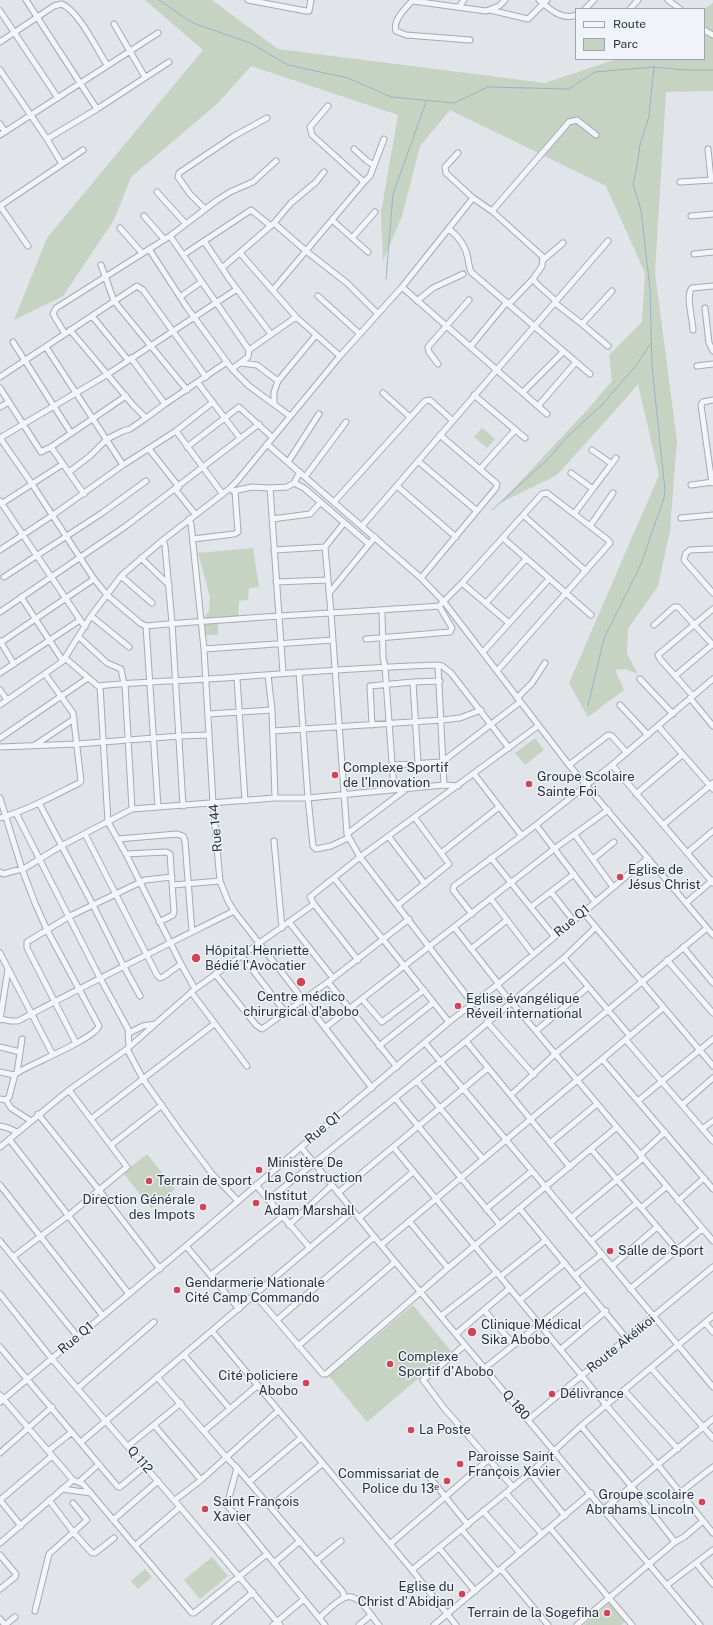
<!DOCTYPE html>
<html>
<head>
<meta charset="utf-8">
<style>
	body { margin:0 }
	#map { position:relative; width:713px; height:1625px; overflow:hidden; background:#e1e4e9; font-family:"Public Sans",sans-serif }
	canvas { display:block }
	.legend { position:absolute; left:575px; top:8px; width:130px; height:52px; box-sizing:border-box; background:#f0f3f7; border:1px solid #a0a5ae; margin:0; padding:5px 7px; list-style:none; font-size:12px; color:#293141 }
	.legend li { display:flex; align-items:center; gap:8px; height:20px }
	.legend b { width:20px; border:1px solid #a0a5ae }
</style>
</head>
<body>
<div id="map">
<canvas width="713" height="1625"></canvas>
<ul class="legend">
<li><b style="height:5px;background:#f3f5f8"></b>Route</li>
<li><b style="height:11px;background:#c6d3c2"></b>Parc</li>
</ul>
</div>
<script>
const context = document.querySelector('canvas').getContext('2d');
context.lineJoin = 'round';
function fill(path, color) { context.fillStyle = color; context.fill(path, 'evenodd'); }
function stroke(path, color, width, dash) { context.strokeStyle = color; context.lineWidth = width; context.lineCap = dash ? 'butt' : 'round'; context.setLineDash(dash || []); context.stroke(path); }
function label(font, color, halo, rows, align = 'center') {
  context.font = font + ' "Public Sans",sans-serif'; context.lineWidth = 3; context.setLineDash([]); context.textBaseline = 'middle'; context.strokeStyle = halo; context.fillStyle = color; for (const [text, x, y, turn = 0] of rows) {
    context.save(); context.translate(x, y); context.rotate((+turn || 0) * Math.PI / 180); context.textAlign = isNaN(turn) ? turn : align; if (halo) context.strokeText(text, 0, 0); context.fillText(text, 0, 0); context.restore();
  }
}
const green = new Path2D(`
	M145 0H212L278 49 545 83 617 59H704V9L713 3V91L666 92 655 273 677 441 670 531 658 586 628 629 627 654 638 674 625 669 615 670 624 690 588 717 569 683 659 475 638 384 620 405 557 475 500 503 588 409 612 381 609 355 642 322 645 273 606 186 450 110 420 146 402 216 383 261 381 213 398 115 251 66 217 104 131 177 114 220 63 296 14 320 47 238 203 50Z
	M482 428 495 439 487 448 474 437Z
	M253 548 259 587 249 588 248 600 239 601 238 623 218 622V635H203L200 624 209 611 210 597 198 553Z
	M535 738 544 750 525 765 515 753Z
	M147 1154 175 1189 151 1208 123 1173Z
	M413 1305 451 1351 367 1422 329 1376Z
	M212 1557 228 1576 200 1599 184 1580Z
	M145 1569 152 1577 138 1589 131 1581Z
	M609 1603 625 1622 621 1625H584Z`);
const stream = new Path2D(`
	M159 0 193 23 250 43 288 65 348 78 391 97 454 103 488 87 569 89 595 72 654 67 684 70H713
	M386 279 393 194 426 102
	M492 510 548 459 568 436 603 404 637 364 651 343
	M588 706 604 638 641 564 664 498 665 490 652 367 650 289 641 210 633 184 637 166 640 145 649 116 654 67`);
const minor = new Path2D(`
	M26 0 97 109
	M248 0 306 11H309L311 0
	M413 0C407 7 392 20 396 31L406 35 470 40
	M539 0C549 9 563 21 576 15
	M668 0 680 9
	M413 1 486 11 499 6 505 0
	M459 7 464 0
	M585 9 594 0
	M630 9 638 0
	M490 10 528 19 547 0
	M0 11 58 98
	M114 24 145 77
	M704 30 713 35
	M0 42 54 6 62 4C80 13 96 48 107 65
	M0 70 47 139 97 109 169 62
	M0 124 5 132
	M0 135 158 33
	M47 139 62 164
	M354 149 367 161 374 165
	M708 149 711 180
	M458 153 445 167 446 173 473 198 492 211 569 122 577 120 596 135
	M364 182 370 176 384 139
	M680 182 713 180
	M157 192 186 224
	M0 206 83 150
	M0 206 28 246
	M205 209 190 194 178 177 179 173 234 136 267 118
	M492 211 543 257 542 266 533 279 537 284 556 301
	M144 216 164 239
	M691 216 713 214
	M332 220 368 252
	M274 223 306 251 347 283 378 314
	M120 228 142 253
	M449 229C458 236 466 247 468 259 469 264 469 268 471 272L590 374
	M170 236 249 350 248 357 232 369
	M352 238 375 212
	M204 241 230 280 271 334
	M149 249 186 306 232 369 249 386 290 416
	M240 253 296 317 340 356
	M694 254 713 252
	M183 255 251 210 271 226
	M543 260 563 243
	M101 265 114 301 187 390
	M222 268 274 223 291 203 316 182 324 172
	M402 287 547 414
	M273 290 364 182 312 135 310 127 328 106
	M318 296 360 334
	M180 297 201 282
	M417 301 433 288 463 274
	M555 303 582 324 612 291
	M509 304 533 279
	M705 308 709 343 713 351
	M92 316 128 360
	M582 324 608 346
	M70 330 133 405 146 418
	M693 330C693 320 685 295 692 288L713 286
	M65 334 53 314 56 308 170 236 216 201 230 192 253 182 276 161
	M13 342 71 433
	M46 347 123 465
	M470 347 507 302
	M249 350 296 317
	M131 358 165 404
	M240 363 257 365 278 381
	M438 364 429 352 428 347 469 300
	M697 366 713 364
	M0 377 137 286 143 290 206 377
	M198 383 240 438
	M0 388 41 452 51 447 126 396
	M523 392 563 352
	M383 393 410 417
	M474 395 525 438
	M274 404V392L278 381 316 335
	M538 406 576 362
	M0 407 9 402
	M176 431 222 493
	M0 438 32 484 94 579 107 595 140 623 146 626C243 617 341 613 439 606L462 583 542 494 547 493 608 540 610 543 497 671
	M0 438 108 374 237 289
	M267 444 421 578 444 602 569 765 713 935
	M51 447 84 494
	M187 447 239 407 272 437
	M149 449 179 487
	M592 450 612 464
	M418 461 477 511
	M288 462 319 414
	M480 469 515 430
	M69 472 90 456 107 439 123 431 130 429 146 418 165 404 227 362
	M571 473 593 489
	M305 477 346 422
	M294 483 304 488 369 544
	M712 483 701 405 703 402 713 400
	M691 485 713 482
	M397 486 456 537
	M270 488 283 673
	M175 489 195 514
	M233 491 252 487 270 488 287 487 294 483 300 472
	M0 501 85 627
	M334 502 425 401 430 400 452 420
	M1 504 63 464
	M574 514 616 458
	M523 515 586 571
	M681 518 713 515
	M189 519 191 524 204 649 213 803 220 881 228 901 234 911 372 1088
	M272 519 310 514 320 503
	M344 523 325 547 331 613 347 834 360 857 473 1004
	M362 526 608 241
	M590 526 613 493
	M503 538 591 615
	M193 539 234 534 238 532 235 491
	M163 540 165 546 172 623 183 806
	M713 549 690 550 686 553 684 560 713 593
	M0 550 53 515 123 465 176 431 213 402
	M274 550 325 547
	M141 558 169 585
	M121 576 152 603
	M4 577 102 513 146 481
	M421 578 496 488 497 484 440 435
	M276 582 328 580
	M462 583 509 623
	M330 592 375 537
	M21 597 63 661
	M486 603 526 559
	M382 610 383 658 385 667 394 790
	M0 612 126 526 259 424
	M91 616 129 647
	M654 625 674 607H678L713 645
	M146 626 158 807
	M79 637 107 663 121 669 124 684
	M366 639 450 632 452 628 439 606
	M0 641 14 664
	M0 643 94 579
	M204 649 333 640
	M483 652 549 579
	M65 658 98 686C144 681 191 681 237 677 304 672 371 667 438 665L442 666 451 673 509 748
	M438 665 444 785
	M299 672 308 798 313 846 316 849 331 846 348 838
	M0 673 80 620
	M268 675 272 710 275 798
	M675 676 713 644
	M237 678 245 801
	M640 679 673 714
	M125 684 132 809
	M100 686 108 822 126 854 181 964 195 989
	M0 690 7 700
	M693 696 660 659 658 655 713 609
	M517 698 532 683 545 663
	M690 698 713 726
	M0 705 63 661 91 616 121 576 163 540 229 489 237 481 340 356 402 287 473 198
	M620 705 648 735
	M209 714 272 710
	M372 725 370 686 413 682
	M658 726 713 789
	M273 731 442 720 460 718 481 710
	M0 738 88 678
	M35 745 74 719
	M0 747 77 744 180 736 209 735
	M418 763 413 682 440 681
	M392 765 442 762 520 702
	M569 765 608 735 612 736 627 753
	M612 765 713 883
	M474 774 522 836
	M636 794 682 755
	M0 798 22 869 35 903 47 930 99 1026C93 1040 30 1064 15 1074L9 1097 6 1100 0 1099
	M39 803 93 905 123 965 140 996
	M16 813 100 978 128 1029 129 1047
	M0 818C28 810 53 796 79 783L81 781 73 713 45 674
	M536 825 595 902
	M663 825 713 783
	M85 834 157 975 160 978 163 977 181 964
	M347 834 405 790
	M575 835 613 887
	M389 837 425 884
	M118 839 177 834 183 836 185 841 192 932
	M274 841 282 928
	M441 853 499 807
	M687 853 713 831
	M126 854 166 852 170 854 174 912 173 915 159 922
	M491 858 554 936
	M593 859 614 842
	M0 872 3 874 25 868 61 846 132 809 275 798H308L444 785 458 786
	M334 878 449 1022
	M173 885 220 881
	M551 892 573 920
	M491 899 533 954
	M686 903 713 880
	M398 905 449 864 415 818
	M531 907 574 874
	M583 912 713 1066
	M472 914 453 890 454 886 536 825 612 765 713 679
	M289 922 333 978
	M454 927 498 983
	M683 947 713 983
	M471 949 507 920
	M0 953 53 1055
	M241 955 286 1013
	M564 958 630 1036
	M358 960 314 904 310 897 360 857 538 726
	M667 960 713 1013
	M215 974 256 1025 262 1029 328 982 409 919
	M328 982 397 1067
	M497 985 713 1241
	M191 992 247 1066
	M362 999 382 1022 424 990
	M0 1019 11 1021H18C89 983 162 947 234 911
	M0 1020 8 969
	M487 1022 534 1075
	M326 1027 554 849 608 810
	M536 1031 588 987
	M129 1033 143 1026 155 1024
	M626 1040 713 1141
	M466 1041 570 1167
	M76 1043 27 948V942L70 916 145 880 172 877
	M425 1043 713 1387
	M379 1046 433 1003
	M0 1047 20 1052
	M127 1049 143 1079 179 1130 213 1175 238 1201
	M602 1059 713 1189
	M0 1072 14 1075
	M17 1073 22 1039
	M417 1081 483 1159
	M511 1095 555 1054 707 928
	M395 1098 500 1225
	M6 1100 11 1108 31 1121
	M638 1101 713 1039
	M682 1105 713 1078
	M38 1114 99 1190 160 1269
	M91 1119 214 1024
	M0 1126 8 1128 17 1132
	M702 1129 713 1121
	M9 1139 129 1294
	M550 1143 597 1104
	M111 1145 162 1105
	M0 1147 69 1090 127 1049 195 989 314 904
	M301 1147 381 1245 700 1625
	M394 1148 606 1405 658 1465 713 1533
	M591 1149 677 1250
	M640 1155 665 1132
	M0 1185 103 1316
	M256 1185 310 1248
	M338 1193 488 1068
	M268 1200 466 1041 564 958 596 927
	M678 1201 704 1178
	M641 1208 666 1187
	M486 1209 532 1171
	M520 1209 627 1339
	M359 1218 413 1172
	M571 1218 642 1159
	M409 1221 448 1268
	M289 1225 332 1185
	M0 1241 78 1337
	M591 1241 637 1203
	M381 1245 663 1008
	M186 1246 239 1309
	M13 1257 69 1215 127 1167 69 1090
	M612 1266 657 1227
	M211 1275 282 1217
	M575 1275 602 1254
	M501 1276 546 1240
	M630 1289 702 1229
	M0 1294 52 1359 180 1507 280 1625
	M255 1295 323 1374H326L448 1268 617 1127
	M520 1300 565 1263
	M484 1310 514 1345
	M441 1316 497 1272
	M277 1320 374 1237
	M705 1323 713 1332
	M212 1331 412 1570 456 1625
	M456 1334 510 1288
	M465 1345 423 1380 444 1408 513 1487
	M298 1346 395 1262
	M0 1347 118 1487H120L145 1466
	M561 1349 606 1311
	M184 1355 230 1409
	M485 1368 585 1288
	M651 1368 713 1438
	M157 1377 226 1457 237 1468 343 1592 344 1598
	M78 1388 154 1322
	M624 1390 678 1449
	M0 1395 73 1480 83 1484 192 1613H194L267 1554
	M0 1402 186 1246 301 1147 449 1022 497 985 648 858
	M528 1420 713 1267
	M154 1425 201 1480
	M581 1426 631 1486 675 1542
	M204 1431 258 1385
	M81 1442 353 1211
	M128 1446 181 1403
	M48 1451 72 1432
	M0 1453 52 1407
	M237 1468 227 1505 325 1625
	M530 1473 565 1516
	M427 1474 468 1525
	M80 1481 99 1464
	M249 1482 301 1438
	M62 1489 91 1493
	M681 1492 713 1467
	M506 1493 542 1534
	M0 1500 52 1456
	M0 1500 21 1526
	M49 1500 74 1533 92 1553H95L114 1538
	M175 1500 201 1480 278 1411
	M271 1506 322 1464
	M604 1509 713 1419
	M483 1511 520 1553
	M113 1520 158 1481
	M550 1528 632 1625
	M462 1530 497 1571
	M0 1543 73 1480
	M390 1544 488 1460
	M136 1545 180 1507
	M439 1548 475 1591
	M0 1555 16 1574 15 1577 0 1589
	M316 1561 341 1541
	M274 1563 300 1541
	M696 1563 713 1584
	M501 1569 548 1625
	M412 1570 530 1473 581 1426 713 1316
	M667 1585 713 1550
	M35 1611 49 1554 87 1520 73 1503
	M319 1618C325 1613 336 1601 344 1598 358 1591 371 1616 379 1625
	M0 1619 5 1625 15 1617
	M215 1625 253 1592
	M273 1625 303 1600
	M359 1625 371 1615
	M434 1625 591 1493
	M577 1625 675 1542 684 1537 703 1521`);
const markers = [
	[335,775,4,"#cf4557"],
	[529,784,4,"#cf4557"],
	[620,877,4,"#cf4557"],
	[196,958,5,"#cf4557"],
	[301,982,5,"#cf4557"],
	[458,1006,4,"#cf4557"],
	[259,1170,4,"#cf4557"],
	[149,1181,4,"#cf4557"],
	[256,1203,4,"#cf4557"],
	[203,1207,4,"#cf4557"],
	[610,1251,4,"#cf4557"],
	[177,1290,4,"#cf4557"],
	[472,1332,5,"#cf4557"],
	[390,1364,4,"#cf4557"],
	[306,1383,4,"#cf4557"],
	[552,1394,4,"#cf4557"],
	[411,1430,4,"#cf4557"],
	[460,1464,4,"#cf4557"],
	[447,1481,4,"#cf4557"],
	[702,1502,4,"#cf4557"],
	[205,1509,4,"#cf4557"],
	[462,1594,4,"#cf4557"],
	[607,1613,4,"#cf4557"]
];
const poiNames = [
	["Complexe Sportif",343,768],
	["de l'Innovation",343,783],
	["Groupe Scolaire",537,777],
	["Sainte Foi",537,792],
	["Eglise de",628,870],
	["Jésus Christ",628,885],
	["Hôpital Henriette",205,951],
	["Bédié l'Avocatier",205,966],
	["Centre médico",301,997,"center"],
	["chirurgical d'abobo",301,1012,"center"],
	["Eglise évangélique",466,999],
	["Réveil international",466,1014],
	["Ministère De",267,1163],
	["La Construction",267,1178],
	["Terrain de sport",157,1181],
	["Institut",264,1196],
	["Adam Marshall",264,1211],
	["Direction Générale",195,1200,"right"],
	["des Impots",195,1215,"right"],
	["Salle de Sport",618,1251],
	["Gendarmerie Nationale",185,1283],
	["Cité Camp Commando",185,1298],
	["Clinique Médical",481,1325],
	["Sika Abobo",481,1340],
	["Complexe",398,1357],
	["Sportif d'Abobo",398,1372],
	["Cité policiere",298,1376,"right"],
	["Abobo",298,1391,"right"],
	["Délivrance",560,1394],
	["La Poste",419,1430],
	["Paroisse Saint",468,1457],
	["François Xavier",468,1472],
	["Commissariat de",439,1474,"right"],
	["Police du 13ᵉ",439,1489,"right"],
	["Groupe scolaire",694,1495,"right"],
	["Abrahams Lincoln",694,1510,"right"],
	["Saint François",213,1502],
	["Xavier",213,1517],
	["Eglise du",454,1587,"right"],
	["Christ d'Abidjan",454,1602,"right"],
	["Terrain de la Sogefiha",599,1613,"right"]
];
const streetNames = [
	["Rue 144",216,828,-95],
	["Rue Q1",572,921,-40],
	["Rue Q1",323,1128,-40],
	["Rue Q1",76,1338,-40],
	["Route Akéikoi",621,1344,-39],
	["Q 180",516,1405,50],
	["Q 112",140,1460,49]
];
fill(green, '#c6d3c2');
stroke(stream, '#9bb1ca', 1);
stroke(minor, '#a6abb3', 7);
stroke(minor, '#f3f5f8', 5);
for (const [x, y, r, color] of markers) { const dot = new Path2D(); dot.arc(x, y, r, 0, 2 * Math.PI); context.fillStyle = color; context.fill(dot); stroke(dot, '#f0f3f7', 1.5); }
label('13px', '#293141', '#f0f3f7', poiNames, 'left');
label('13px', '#293141', '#f0f3f7', streetNames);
</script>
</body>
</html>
